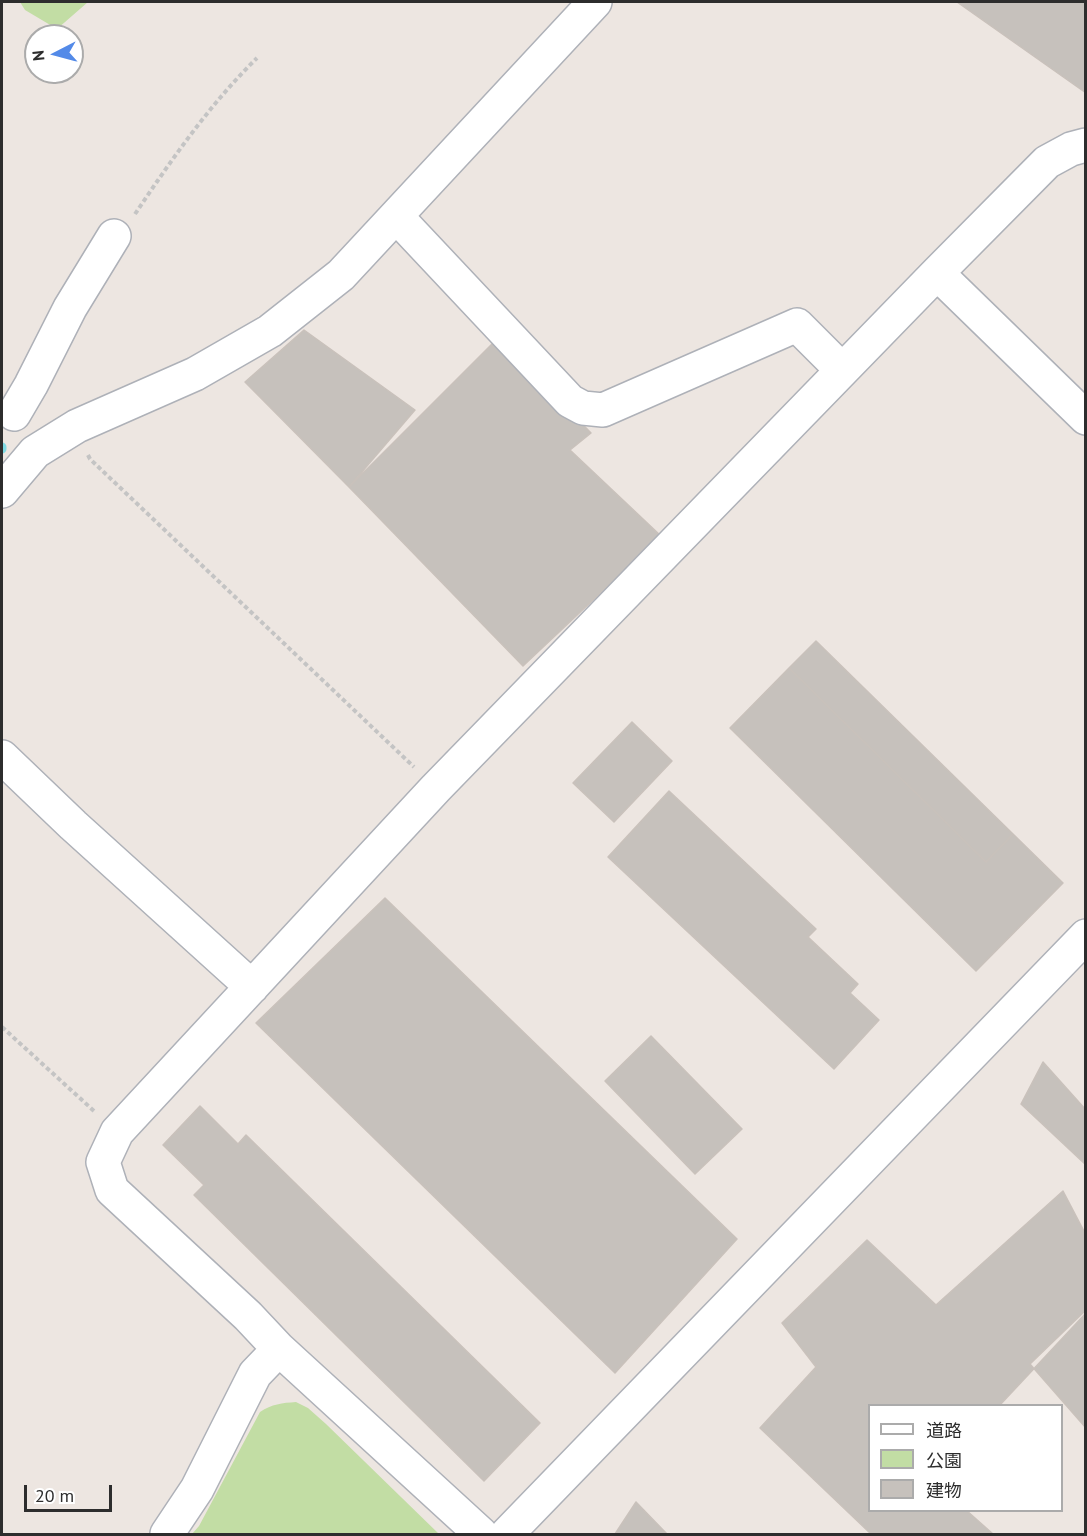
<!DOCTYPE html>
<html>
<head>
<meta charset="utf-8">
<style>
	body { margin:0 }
	#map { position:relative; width:1087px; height:1536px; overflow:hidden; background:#ede6e1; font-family:"PT Sans","Noto Sans JP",sans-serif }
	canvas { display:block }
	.frame { position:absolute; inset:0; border:3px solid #2d2d2d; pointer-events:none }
	.legend { position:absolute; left:868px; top:1404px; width:195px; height:108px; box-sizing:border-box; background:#fff; border:2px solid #ababab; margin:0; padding:8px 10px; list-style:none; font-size:18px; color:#2d2d2d }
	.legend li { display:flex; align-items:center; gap:12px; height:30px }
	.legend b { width:30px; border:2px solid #ababab }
	.north { position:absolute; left:24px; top:24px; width:60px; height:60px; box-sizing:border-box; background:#fff; border:2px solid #ababab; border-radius:50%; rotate:264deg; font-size:16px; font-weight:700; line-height:24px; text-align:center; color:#2d2d2d }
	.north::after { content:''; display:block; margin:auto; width:21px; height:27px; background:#538ae8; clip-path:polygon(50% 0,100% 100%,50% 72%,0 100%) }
	.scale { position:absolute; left:24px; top:1485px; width:88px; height:27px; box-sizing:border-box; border:3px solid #2d2d2d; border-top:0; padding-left:8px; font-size:18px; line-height:21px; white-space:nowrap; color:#2d2d2d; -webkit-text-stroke:4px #fff; paint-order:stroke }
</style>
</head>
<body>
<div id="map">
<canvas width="1087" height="1536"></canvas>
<div class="frame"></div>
<ul class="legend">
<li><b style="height:8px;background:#fff"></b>道路</li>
<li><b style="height:16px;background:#c2dda4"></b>公園</li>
<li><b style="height:16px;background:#c6c1bc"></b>建物</li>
</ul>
<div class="north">N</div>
<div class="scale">20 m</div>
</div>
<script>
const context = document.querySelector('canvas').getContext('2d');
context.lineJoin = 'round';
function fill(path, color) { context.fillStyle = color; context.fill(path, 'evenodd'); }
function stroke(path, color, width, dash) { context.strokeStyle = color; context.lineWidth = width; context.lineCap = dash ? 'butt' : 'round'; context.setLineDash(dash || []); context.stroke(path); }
const green = new Path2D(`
	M20 2H88L57 29 25 10Z
	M296 1402 308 1408 326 1424 439 1534H192L199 1526 260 1412C272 1404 282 1403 296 1402Z`);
const stream = new Path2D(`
	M2 449V447`);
const building = new Path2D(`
	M957 2H1086V93Z
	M304 330 415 410 349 487 245 382Z
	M498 338 591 433 570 450 661 536 523 666 349 487Z
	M816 641 1013 834 986 862 789 668Z
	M789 668 986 862 1013 834 1063 883 976 971 730 728Z
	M632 722 672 761 614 822 573 783Z
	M669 791 816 929 808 937 858 984 850 993 879 1020 834 1069 608 857Z
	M385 898 737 1239 615 1373 256 1023Z
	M651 1036 742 1129 695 1174 605 1081Z
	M1043 1062 1086 1110V1165L1021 1104Z
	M200 1106 238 1144 246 1135 540 1423 484 1481 194 1195 204 1185 163 1145Z
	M1063 1191 1086 1235V1313L999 1406H870V1510H966L993 1534H871L760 1428 816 1367 782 1323 867 1240 936 1305Z
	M1086 1310V1428L1030 1364Z
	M636 1502 667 1534H615Z`);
const path = new Path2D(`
	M135 214C172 159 210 104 257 58
	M88 455 90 459 414 767
	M2 1027 94 1111`);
const minor = new Path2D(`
	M396 216 570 401 583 408 603 410 797 325 842 370
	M937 273 1086 418
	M14 414 31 385 70 308 114 236
	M2 491 35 452 77 426 195 374 270 331 341 275 595 2
	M2 757 73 825 252 987
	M167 1534 197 1489 255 1374 279 1349
	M481 1534 279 1349 248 1316 112 1190 103 1162 117 1132 436 788 937 273 1047 162 1071 149 1086 145
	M507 1534 1086 936`);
fill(green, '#c2dda4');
stroke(stream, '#80dae3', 9);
fill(building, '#c6c1bc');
stroke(building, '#c9c1bb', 1.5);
stroke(minor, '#aeb1b8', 36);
stroke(path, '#c4c4c4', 4, [4.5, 3]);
stroke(minor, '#fff', 33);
</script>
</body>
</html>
